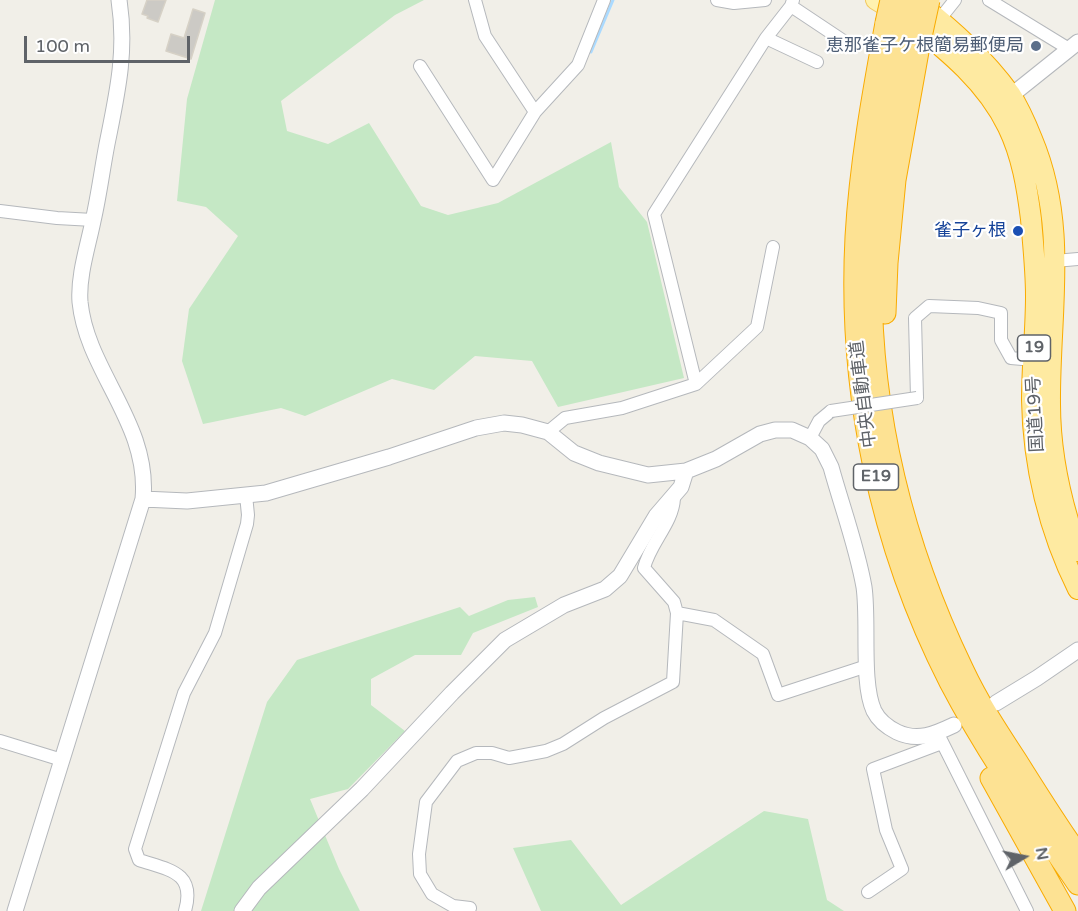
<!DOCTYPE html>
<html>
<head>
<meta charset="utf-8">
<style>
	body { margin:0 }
	#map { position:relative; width:1078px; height:911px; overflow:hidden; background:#f1efe8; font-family:"Varela Round",sans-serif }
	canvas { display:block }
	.north { position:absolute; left:994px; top:827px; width:60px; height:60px; -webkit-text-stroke:4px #fff; paint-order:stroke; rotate:80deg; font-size:16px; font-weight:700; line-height:24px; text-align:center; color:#5f6368 }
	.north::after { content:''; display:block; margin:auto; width:21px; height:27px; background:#5f6368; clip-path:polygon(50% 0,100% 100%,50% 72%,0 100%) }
	.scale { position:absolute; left:24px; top:36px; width:166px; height:27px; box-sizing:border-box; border:3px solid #5f6368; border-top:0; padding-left:8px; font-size:18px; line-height:21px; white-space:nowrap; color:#5f6368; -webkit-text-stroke:4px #fff; paint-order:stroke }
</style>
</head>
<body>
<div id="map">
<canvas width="1078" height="911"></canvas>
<div class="north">N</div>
<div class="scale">100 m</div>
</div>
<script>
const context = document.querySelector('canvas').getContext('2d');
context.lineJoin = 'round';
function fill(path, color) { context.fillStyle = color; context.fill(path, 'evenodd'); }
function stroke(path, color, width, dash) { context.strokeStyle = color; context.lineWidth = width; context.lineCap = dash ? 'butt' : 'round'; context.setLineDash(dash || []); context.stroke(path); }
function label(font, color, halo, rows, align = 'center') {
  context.font = font + ' "Varela Round","Noto Sans JP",sans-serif'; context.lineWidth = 4.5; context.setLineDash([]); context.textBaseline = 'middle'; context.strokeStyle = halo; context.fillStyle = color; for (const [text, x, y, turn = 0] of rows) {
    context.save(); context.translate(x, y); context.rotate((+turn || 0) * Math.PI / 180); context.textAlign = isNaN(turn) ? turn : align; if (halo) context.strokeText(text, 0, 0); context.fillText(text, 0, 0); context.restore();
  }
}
const green = new Path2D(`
	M215 0H424L395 15 281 101 287 131 328 144 369 123 421 206 448 215 498 203 611 142 619 187 647 222 684 378 558 407 532 361 475 356 434 390 392 379 305 416 281 408 203 424 182 361 189 309 238 236 206 207 177 201 187 99Z
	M535 597 538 607 473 633 461 655H415L371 679V705L405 731 348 789 310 799 339 869 360 911H201L267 702 297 660 460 607 469 616 508 600Z
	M764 811 808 819 827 900 844 911H541L513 848 571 840 621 905Z`);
const stream = new Path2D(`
	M591 52 613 0`);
const building = new Path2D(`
	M147 0H166L158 22 147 18 148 16 142 14Z
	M193 9 205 13 191 59 166 51 171 34 184 38Z`);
const minor = new Path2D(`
	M475 0 485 36 535 112 578 65 604 0
	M717 0 734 3 765 0
	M793 0 791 6 766 38 817 62
	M989 0 1069 49
	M791 6 848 44
	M939 20 955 0
	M420 66 493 180 535 112
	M0 211 57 218 93 220
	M1055 261 1078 259
	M696 384 654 214 766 38
	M917 398 915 318 929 306 978 308 1001 313V340L1011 358 1034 360
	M548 432 565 418 622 408 696 384 757 327 773 247
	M810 438 819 421 831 411
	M677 613 714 620 763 654 778 695 867 666
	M939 736 1027 911
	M0 741 62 760
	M868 892 902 869 886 830 873 769 942 743
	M470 908 453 906 432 894 420 874 419 854 426 802 457 761 476 753H492L509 758 546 751 563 744 604 718 673 682 677 613 674 602 644 568C650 543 673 523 674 498
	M185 911C196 872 169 870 139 860L135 849 184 693 215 633 247 524 248 515 246 495`);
const tertiary = new Path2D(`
	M1003 102 1078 42
	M143 499 187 501 266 493 389 457 476 428 504 423 522 425 548 432 574 453 599 463 648 475 686 471 716 459 760 434 775 430H792L810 438 822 449 831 467C842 507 857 547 864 587 869 621 861 683 874 711 879 721 887 727 897 732 918 742 935 734 954 725
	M996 703 1037 678 1078 650
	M15 911 143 499C150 423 87 372 80 302 78 276 88 246 93 221 99 195 102 170 107 144 117 94 127 52 119 0
	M242 911 259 888 362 789 452 693 505 640 564 605 605 589 620 576 656 516 681 487 686 471`);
const primary = new Path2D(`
	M875 0 888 8 897 10`);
const trunk = new Path2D(`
	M917 2C951 29 984 58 1010 94 1019 108 1026 124 1032 139 1069 227 1049 313 1050 404 1050 455 1061 503 1078 551
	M910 21C948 51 987 83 1008 127 1022 156 1027 187 1031 219 1033 244 1036 270 1036 296 1036 331 1032 365 1032 400 1033 465 1049 531 1078 589`);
const motorway = new Path2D(`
	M886 23C873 93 860 166 856 237 848 391 880 545 950 682 987 753 1033 818 1078 884
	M903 33C896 75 889 117 883 159 877 199 871 240 871 280 871 416 904 548 963 670 978 702 997 731 1016 760 1036 792 1056 824 1078 855
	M885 313 887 263 895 180 919 46
	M991 778 1065 911`);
const minorBridge = new Path2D(`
	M831 411 917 398`);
const motorwayBridge = new Path2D(`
	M886 23 891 0
	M903 33 909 0
	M919 46 929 0`);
const markers = [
	[1036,46,6,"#5c6f8a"],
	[1018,231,6,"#1a4fb4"]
];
const shields = [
	[1034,348,33],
	[876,477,45]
];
const shieldNames = [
	["19",1034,348],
	["E19",876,477]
];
const serviceNames = [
	["恵那雀子ケ根簡易郵便局",1024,46]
];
const transitNames = [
	["雀子ヶ根",1006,231]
];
const streetNames = [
	["中央自動車道",864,394,-97],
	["国道19号",1036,414,-93]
];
fill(green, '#c5e8c5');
stroke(stream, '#aadaff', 3);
fill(building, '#cccac5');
stroke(building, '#d6d1c6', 1.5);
stroke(minor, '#b5b8bc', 14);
stroke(tertiary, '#b5b8bc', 17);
stroke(primary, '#f2c960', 20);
stroke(trunk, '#f9ab00', 22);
stroke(motorway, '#f9ab00', 23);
stroke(minor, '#fff', 12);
stroke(tertiary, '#fff', 15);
stroke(primary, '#fff2af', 18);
stroke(trunk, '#feeaa1', 20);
stroke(motorway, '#fde293', 21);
stroke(minorBridge, '#b5b8bc', 14, []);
stroke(motorwayBridge, '#f9ab00', 23, []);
stroke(minorBridge, '#fff', 12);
stroke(motorwayBridge, '#fde293', 21);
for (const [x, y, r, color] of markers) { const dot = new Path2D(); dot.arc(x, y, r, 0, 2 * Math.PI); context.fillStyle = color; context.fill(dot); stroke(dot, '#fff', 2); }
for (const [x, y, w] of shields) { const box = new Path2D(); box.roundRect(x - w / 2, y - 13, w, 26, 4.5); context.fillStyle = '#fff'; context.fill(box); stroke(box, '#5f6368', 1.5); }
label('bold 16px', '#5f6368', null, shieldNames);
label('18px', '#4e5e75', '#fff', serviceNames, 'right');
label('18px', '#164399', '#fff', transitNames, 'right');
label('18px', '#5f6368', '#fff', streetNames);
</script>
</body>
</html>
